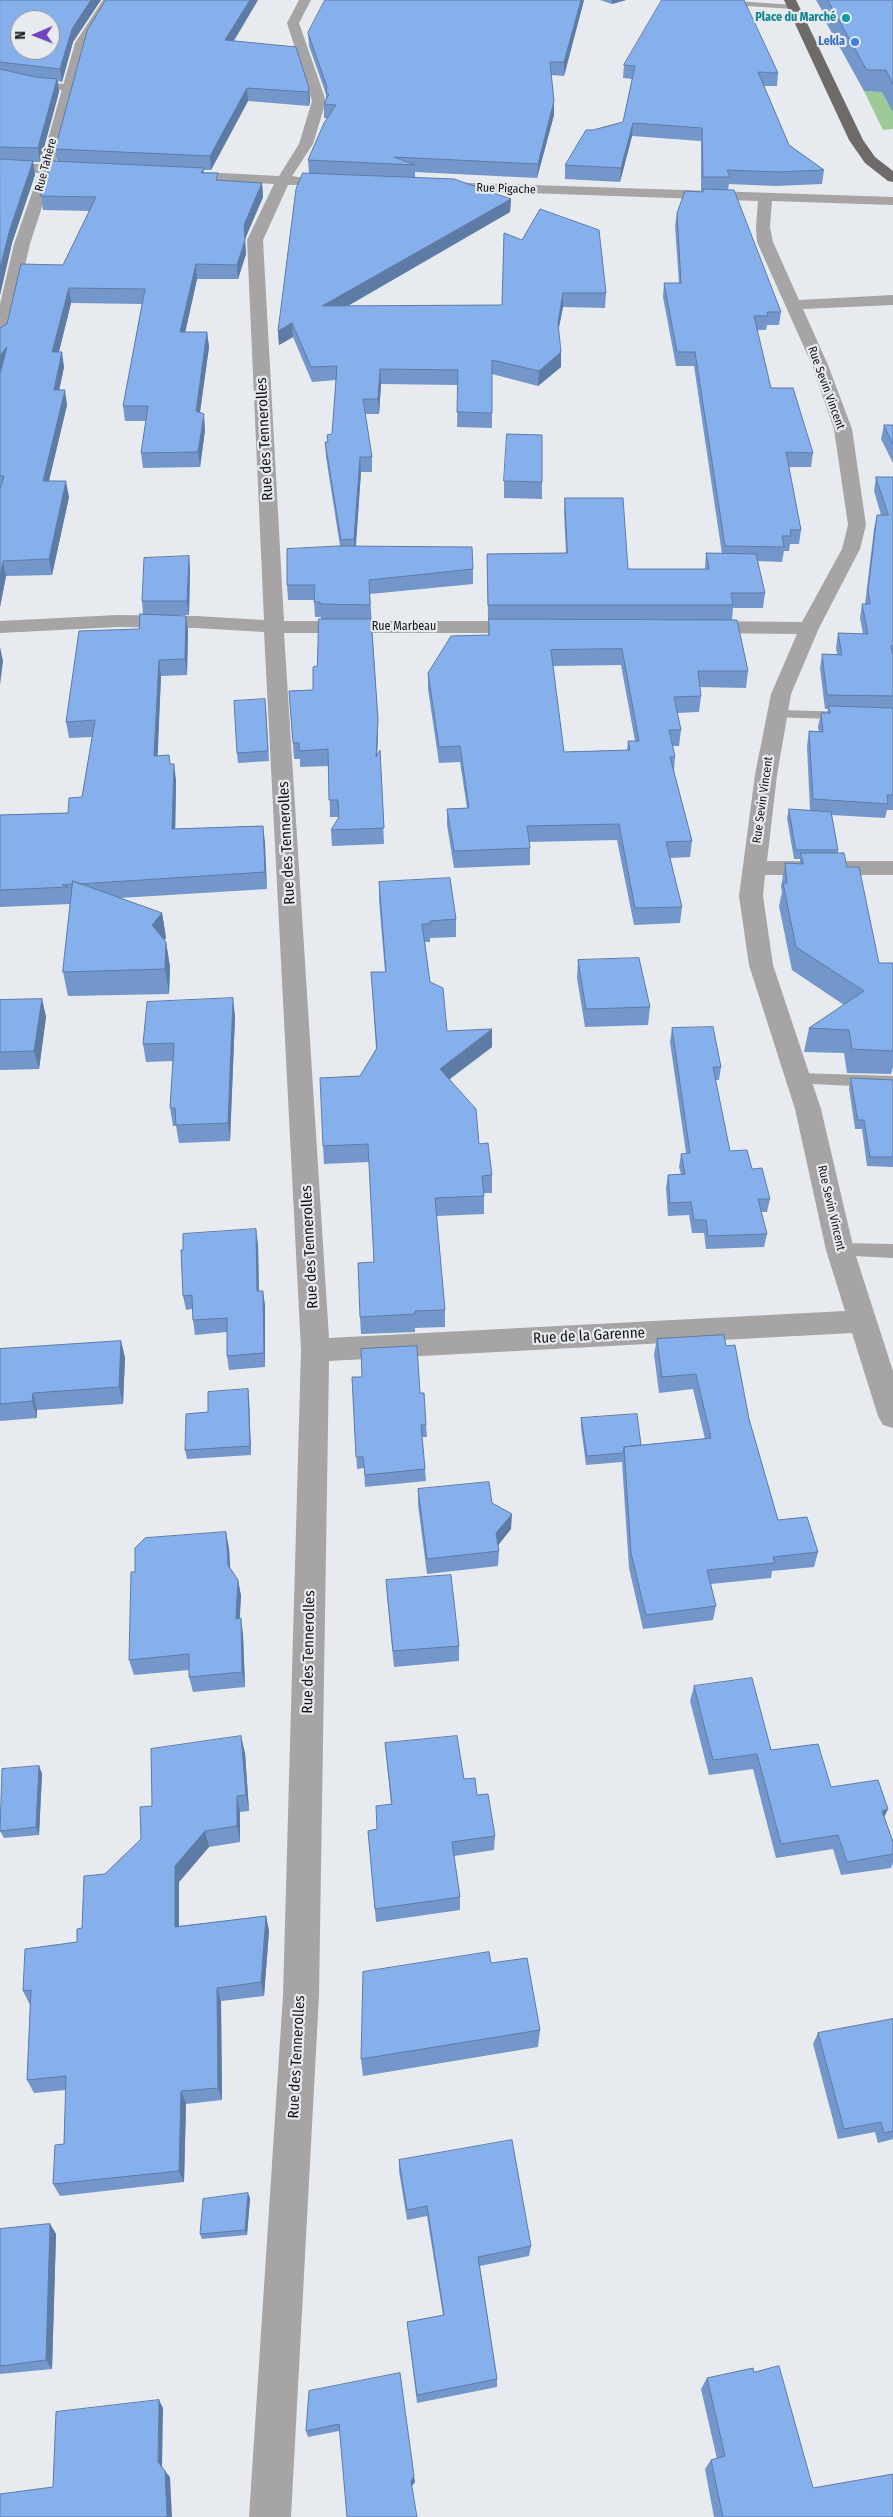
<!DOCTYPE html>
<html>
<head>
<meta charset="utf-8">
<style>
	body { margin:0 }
	#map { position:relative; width:893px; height:2517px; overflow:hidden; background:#e7eaee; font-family:"Fira Sans Condensed",sans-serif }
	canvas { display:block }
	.north { position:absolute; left:10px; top:10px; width:50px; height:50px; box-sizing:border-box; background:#e7eaee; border:1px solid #929497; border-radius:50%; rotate:269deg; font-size:14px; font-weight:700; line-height:20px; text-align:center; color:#131415 }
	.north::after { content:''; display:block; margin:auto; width:18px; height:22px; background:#7244bc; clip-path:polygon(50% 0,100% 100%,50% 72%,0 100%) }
</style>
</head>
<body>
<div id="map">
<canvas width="893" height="2517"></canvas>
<div class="north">N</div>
</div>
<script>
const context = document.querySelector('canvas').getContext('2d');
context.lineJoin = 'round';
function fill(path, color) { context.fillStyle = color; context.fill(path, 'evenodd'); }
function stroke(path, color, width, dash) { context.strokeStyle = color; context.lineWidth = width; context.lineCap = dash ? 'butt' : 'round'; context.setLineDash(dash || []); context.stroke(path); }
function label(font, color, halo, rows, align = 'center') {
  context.font = font + ' "Fira Sans Condensed",sans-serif'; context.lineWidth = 4.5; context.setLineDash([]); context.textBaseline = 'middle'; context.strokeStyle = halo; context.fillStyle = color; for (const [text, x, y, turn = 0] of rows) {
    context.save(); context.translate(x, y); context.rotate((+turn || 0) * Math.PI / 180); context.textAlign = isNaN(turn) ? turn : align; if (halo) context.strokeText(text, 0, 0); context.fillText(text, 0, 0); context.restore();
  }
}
const green = new Path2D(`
	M864 91 893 92V129L883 130Z`);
const lane = new Path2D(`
	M722 0 794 5 798 7 794 9 746 6Z
	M0 76 40 83 69 84 73 87C61 96 15 84 0 80Z
	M777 710 893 713V721L772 717 770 714Z
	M798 1073 893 1076V1088L792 1083 790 1079 792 1075Z
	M840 1243 893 1244V1258L834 1255 831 1250 834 1245Z`);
const street = new Path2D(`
	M103 0H115L87 43 55 165 87 166 94 170 87 174 53 173 30 244 8 338 0 343V304L14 244 39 173 0 171V163L41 164 75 43Z
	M299 0H311L299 23 326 101 313 144 292 176 304 178 306 181 299 185H288L263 240 284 621H525L532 623 535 627 532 631 525 633H284L329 1338 845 1311 826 1250 795 1109 749 965 739 896 755 775 771 694 797 634 701 633 694 631 691 627 694 623 701 621 802 622 842 549 848 525 834 429 812 365 757 242 756 227 758 201 442 190 435 186 442 182 893 197V205L772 201 770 227 773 242 799 300 893 295V305L803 309 828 365 852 429 866 525 860 549 819 628 791 694 777 775 767 861H893V875H765L763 896 773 965 821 1109 854 1250 893 1371V1428L883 1425 878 1416 852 1333 329 1361 319 1995 291 2517H249L283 1995 301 1350 264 632 196 628 117 627 0 633V621L117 615 196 616 264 620 247 240 274 184 183 179 176 175 183 171 279 176 299 144 312 101 287 23Z`);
const primary = new Path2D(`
	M784 0H796L863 140 875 157 893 171V182L888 181 865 163 849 140Z`);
const wall = new Path2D(`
	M0 0H101L73 42 62 82 58 81 59 92 40 162H33L35 175 12 243 0 295Z
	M258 0 234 41 309 88 310 101 309 106 248 101 211 170H204V173L219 180 262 183 263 197 245 239 246 254 238 279H197L185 332H207L209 347 200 412 205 430 200 467 143 468 141 453 146 421H125L123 406 142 304 71 303 59 352 64 367 59 390 67 405 49 481 69 497 52 575 6 576 0 607V374L7 324 63 265 90 211 43 210 41 196 57 161 55 149Z
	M584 0 564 76 551 75 554 101V115L537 178 415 172V177L511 199 510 212 348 306 502 305 504 233 606 293 605 308 563 307 558 330 561 352V367L538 386 492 374V428L457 427 458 385 381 384 379 414H365L372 457V472H361L356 546 473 569V584L370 594 378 719V735L377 755 380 750 384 844 332 846 331 830 339 817H330L329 766 300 767V759H294L289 691 313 690 317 666 321 617H315L314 600H288L287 585 340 546 326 457 325 442H327L332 434 336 380 312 382 293 337 279 345 278 331 309 173 308 160 327 118H324V104L326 99V94L309 46 308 33Z
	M600 0H626L612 4Z
	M816 0H893V112L882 92 864 91 823 17 824 14Z
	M624 65 778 73 777 86H764L789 145 824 170 822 184 775 186 729 184 728 190 781 312 779 325H767L766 330H757L771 388 813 453 811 467H789L801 530 799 544H790L789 551H784L782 562 757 561 765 593 763 608H733L732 620 748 671 746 688 700 687 701 696 699 712 677 713 681 730 679 746H673L675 757 674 771 692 841 690 857 670 858 682 907 680 923 634 925 617 840 529 842 530 848V865L454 868 447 825V809L467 808 460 762 439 763 428 689V673L488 635 489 620H488L487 554 566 553 564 512 565 498 628 569H705L706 553 722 554 694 366H676L663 297 664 283H679L675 226 677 213 702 192V191H701V141L632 136 620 182 565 179V165L593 130 623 122 632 79 623 78ZM621 665 635 741H628L627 750 564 752 553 666Z
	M884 425H893V463L881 439Z
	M876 477H893V810H887L885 818 832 815 838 850V853L847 867 879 963H893V1067L891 1074 847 1073 844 1053 804 1052 809 1028 844 1005 792 970 779 906 782 892 781 887 785 863H800V859H794L787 818 789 809 810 810 807 746 809 731 819 732 818 727 821 713H827L828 709H825L820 668 822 654H837L836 648 838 633 863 634 860 618 862 604H865L874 529 877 515H881L874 491Z
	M504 481 542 482V499L504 498Z
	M189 556 190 570 189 615H168L186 616 188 631 187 675 161 676 157 756 169 755 170 764 176 780 175 829 263 826 267 889 120 898 162 913 166 938 164 940 166 942 170 967 169 994 68 996 63 972 70 904 0 907V815L68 813 82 797 92 737 69 738 66 722 139 629 143 614 142 601Z
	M266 708 269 761 238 763 237 753Z
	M379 882 456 919V937L430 938V942H425L430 982 447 1031 492 1047 450 1079 479 1144 492 1175V1193H484V1214L436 1216 445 1310V1327L415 1328V1332L361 1334 360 1317 374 1262 369 1162 324 1164 323 1146 360 1076 376 1049 371 972H385L379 900Z
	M578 960 650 1007 648 1025 585 1027 577 978Z
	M42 999 46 1017 39 1069 0 1070V1000Z
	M235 1016 230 1141 179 1143 176 1126H173L170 1108 173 1061 146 1062 143 1044Z
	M672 1028 721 1067 719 1080H715L730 1151 752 1169 770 1199 767 1212H761L767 1234 764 1247 706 1249 704 1233H692L689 1215 668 1216 666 1188 668 1175 681 1174 679 1167 681 1154 686 1153 670 1042Z
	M851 1078 893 1080V1167L867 1166 862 1129H855L849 1088Z
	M258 1244 259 1291 265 1305V1367L229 1370 227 1356V1332L195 1335 193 1320 192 1309 186 1310 183 1296Z
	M657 1339 726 1346 749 1419 778 1520 818 1552 814 1567 772 1571 771 1578 711 1584 716 1606 713 1620 643 1629 629 1568 622 1462 586 1465 581 1427V1418L641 1445 705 1439 693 1389 659 1393 654 1354Z
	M121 1341 125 1358 123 1404 37 1410V1418L0 1421V1349Z
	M352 1377 420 1393 426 1425 427 1437H422L425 1469 426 1481 365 1487 364 1468 357 1469Z
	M248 1389 249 1398 251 1455 187 1459 185 1450 208 1412Z
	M418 1489 492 1503 511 1529 498 1545 499 1551 498 1566 427 1574 418 1505Z
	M229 1548 230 1568 238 1580 241 1596 239 1619 243 1634 245 1687 193 1692 189 1677V1670L134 1675 129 1660 135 1572Z
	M386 1580 459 1646V1661L394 1667 387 1596Z
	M694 1686 771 1750 831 1787 888 1809 884 1816 893 1842V1863L891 1868 841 1875 833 1849 776 1858 753 1769 709 1775 690 1701Z
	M385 1743 464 1779 477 1795 495 1836 494 1850 454 1856 460 1897V1910L376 1922 368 1831 377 1829 391 1804Z
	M245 1753 249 1811 240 1812V1842L209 1847 179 1882V1926L266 1916 269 1931 264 1996 221 2001 222 2100 186 2104 184 2182 60 2196 53 2184 64 2144 66 2090 34 2093 27 2080 30 2005 23 1991 77 1942 105 1874 141 1839 152 1806Z
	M39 1766 42 1774 39 1835 4 1838 0 1831Z
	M491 1963 540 2030 538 2047 363 2076 361 2059Z
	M893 2019V2139L878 2143 875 2132 838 2139 813 2044 818 2033Z
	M399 2160 531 2246 529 2256 480 2266 497 2379V2387L417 2403 407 2322 443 2315 427 2216 407 2220 399 2171Z
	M250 2198 247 2235 202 2239 200 2234Z
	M50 2224 56 2234 52 2369 0 2374V2229Z
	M754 2372 813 2488 893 2517H714L705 2469 711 2460 717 2459 701 2389 707 2378Z
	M309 2391 415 2482 412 2486 339 2431 308 2437 306 2431Z`);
const shadedWall = new Path2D(`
	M91 0H101L73 42 62 82 60 69 72 29Z
	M250 0H258L226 53 225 40Z
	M581 0H584L564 76V62Z
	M612 0H626L612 4Z
	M57 79 59 92 40 162 38 148Z
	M247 88 248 101 211 170 210 156Z
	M309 88 310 101 309 106 308 92Z
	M554 101V115L537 178 538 164Z
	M633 123 632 136 620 182 621 168Z
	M33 161 35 175 12 243 0 295V268L10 229Z
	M262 183 263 197 245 239 246 254 238 279 237 265 244 225Z
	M511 199 510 212 323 320 322 306Z
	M196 264 197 279 182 347 180 332Z
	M69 288 71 303 55 367 52 352Z
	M563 293V307L557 338 558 323Z
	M292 323 293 337 279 345 278 331Z
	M207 332 209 347 198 426 196 411Z
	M7 347 0 373V355Z
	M62 352 64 367 56 406 54 390Z
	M561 352V367L538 386 539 371Z
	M380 369 381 384 379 414 378 399Z
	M65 390 67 405 45 497 43 481Z
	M204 414 205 430 200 467 198 452Z
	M360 457 361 472 355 555 354 539Z
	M66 481 69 497 52 575 49 559Z
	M189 556 190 570 189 615 187 601Z
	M3 561 6 576 0 607V575Z
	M186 616 188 631 187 675 185 659Z
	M0 647 3 661 0 685Z
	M159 660 161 676 157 772 154 756Z
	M378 719V735L376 774V757Z
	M174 764 176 780 175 846 172 829Z
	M263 826 265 842 267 889 265 872Z
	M162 913 166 938 156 949 152 925Z
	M166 942 170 967 169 994 165 969Z
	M233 998 235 1016 230 1141 228 1123Z
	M42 999 46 1017 39 1069 34 1051Z
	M492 1029V1047L440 1086V1069Z
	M256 1229 258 1244 259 1306 257 1291Z
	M263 1291 265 1305V1367L264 1353Z
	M121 1341 125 1358 123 1404 119 1387Z
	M248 1389 249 1398 251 1455 250 1446Z
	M33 1393 37 1410V1418L32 1401Z
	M512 1514 511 1529 496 1548V1533Z
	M226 1532 229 1548 231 1582 228 1565Z
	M238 1580 241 1596 239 1635 236 1619Z
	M241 1618 243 1634 245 1687 242 1672Z
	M241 1736 245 1753 249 1811 246 1795Z
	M39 1766 42 1774 39 1835 36 1827Z
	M237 1796 240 1812V1842L237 1826Z
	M888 1809 881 1824 882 1811Z
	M205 1831 209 1847 179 1882V1941L175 1927V1866Z
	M266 1916 269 1931 264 1996 261 1982Z
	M217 1988 221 2001 222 2100 218 2088Z
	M181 2091 186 2104 184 2182 179 2171Z
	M248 2193 250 2198 247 2235 245 2230Z
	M50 2224 56 2234 52 2369 46 2360Z
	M159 2400 163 2408 162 2468 158 2462Z
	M165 2471 170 2477 172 2517H167Z
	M414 2476 415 2482 411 2487V2481Z`);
const building = new Path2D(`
	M0 0H91L72 29 60 69 0 62ZM20 20H50V50H20Z
	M106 0H250L225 40 296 47 309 88 308 92 247 88 210 156 55 149 87 31Z
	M325 0H581L564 62H550L554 101 538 164 394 157 415 165 308 160 324 123 336 105 324 104 329 94 326 93 327 87 308 33Z
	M662 0H744L778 73 758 72 789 145 824 170 777 172 727 170 730 177H703L702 128 633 123 621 168 565 165 586 130H593L623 122 635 66 624 65Z
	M828 0H893V84L886 70H867Z
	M0 69 35 77 57 79 38 148 0 147Z
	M0 159 33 161 10 229 0 268Z
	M52 161 204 168 201 173H218L216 180 262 183 244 225 245 240 237 265 196 264 180 332H207L196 411 204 414 198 452 141 453 148 406H123L145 289 69 288 52 352H62L54 390H65L43 481H66L49 559 3 561 0 575V489L4 476H0V374L7 347 0 355V328L7 324 21 264 63 265 96 197 41 196Z
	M303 173 454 179 511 199 322 306 502 305 504 233 522 240 540 209 599 230 606 293H563L558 323 561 352 539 371 492 360V413L457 412 458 370 380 369 378 399H363L372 457H360L354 539 341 540 325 442H328L327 435 332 434 337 366 311 367 292 323 278 331 296 189Z
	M703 189 734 190 781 312H767L768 316H754L771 388H793L813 453 786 452 801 530H790L791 536H782L784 547 725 546 695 352H677L664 283H681L677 213 685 191 703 192Z
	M884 425H893V444Z
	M507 434 542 435V482L504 481Z
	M876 477H893V646H891L893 656V696L827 695 822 654 842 655 838 633 868 634 862 604H870L868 590 877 515H888Z
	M565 498H623L628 569H709L706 553 756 554 765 593H731L733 605H488L487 554 567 553Z
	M339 546 472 547 473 569 369 580 370 605 320 604V602H314L315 585H287V549Z
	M189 556 187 601H142L144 558Z
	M140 614 186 616 185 659 159 660 154 756 169 755 170 764H174L172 829 263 826 265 872 80 884 73 881 72 884 62 885 68 887 0 890V815L68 813 69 798 82 797 95 720 66 722 79 631 139 629Z
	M319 619H371L378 719 376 757 380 750 384 828 331 830 339 817 338 800H329L328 749 299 751V743H293L289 691 313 690V667L317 666Z
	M489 619 737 620 748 671H698L701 696 674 697 681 730H669L675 757H670L692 841 666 842 682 907 635 908 619 824 527 826 530 848 454 851 447 809 469 808 460 746 439 747 428 673 451 636 489 635ZM622 649 639 741H628L630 750 564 752 551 650Z
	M265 699 268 751 237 753 234 701Z
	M829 706 893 708V795H887L888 804 813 799 809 731 823 732 821 713H830Z
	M789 809 831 812 838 850H796Z
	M801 853H844L847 867H859L879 963H893V1051L852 1049 849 1030 809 1028 864 991 796 947 783 883H787L785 863 803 864Z
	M450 878 456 919 430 921V924H422L430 982 443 988 447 1031 492 1029 440 1069 476 1109 479 1144 488 1143 492 1175 482 1176 484 1196 435 1198 445 1310 415 1311V1314L360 1317 358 1263 374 1262 368 1144 323 1146 320 1078 360 1076 377 1048 371 972H386L379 882Z
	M73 881 162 913 152 925 166 942 165 969 63 972Z
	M639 958 650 1007 586 1009 578 960Z
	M233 998 228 1123 176 1125 175 1108H170L174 1043 143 1044 147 1002Z
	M42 999 34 1051 0 1052V1000Z
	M713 1027 721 1067H713L730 1151 747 1150 752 1169 762 1168 770 1199H758L767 1234 708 1236 706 1220H694L691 1202 670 1203 668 1175 685 1174 681 1154 690 1153 672 1028Z
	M851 1078 893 1080V1157H870L864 1120H858Z
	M256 1229 257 1291H263L264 1353 227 1356V1318L193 1320 192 1295 183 1296 181 1250H183V1234Z
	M724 1335 726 1346 735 1345 749 1419 778 1520 807 1517 818 1552 773 1557 775 1563 707 1570 716 1606 646 1615 631 1553 624 1447 711 1438 696 1374 662 1377 657 1339Z
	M121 1341 119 1387 33 1393 32 1401 0 1404V1349Z
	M417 1346 420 1393H424L426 1425H421L425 1469 365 1475 363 1457H356L352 1377H362L361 1349Z
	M248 1389 250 1446 185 1450 186 1414 208 1412V1392Z
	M637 1414 641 1445 624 1447 623 1453 587 1456 581 1418Z
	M489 1482 492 1503 512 1514 496 1533 499 1551 427 1559 418 1489Z
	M226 1532 228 1565 238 1580 236 1619 241 1618 242 1672 189 1677V1654L129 1660 131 1572H135V1548L145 1538Z
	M451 1575 459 1646 393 1651 386 1580Z
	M752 1678 771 1750 818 1744 831 1787 878 1780 888 1809 882 1811 893 1842V1854L847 1862 838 1835 781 1844 757 1754 713 1760 694 1686Z
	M241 1736 246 1795 237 1796V1826L205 1831 175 1866V1927L266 1916 261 1982 217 1988 218 2088 181 2091 179 2171 53 2184 55 2145 64 2144 66 2076 27 2080 31 1990 23 1991 25 1949 77 1942V1929L82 1928 84 1876 105 1874 141 1839 140 1807 152 1806 151 1749Z
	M457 1736 464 1779 475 1778 477 1795 488 1794 495 1836 452 1842 460 1897 375 1909 368 1831 377 1829 376 1806 392 1804 385 1743Z
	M39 1766 36 1827 0 1831 2 1769Z
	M489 1952 491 1963 527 1958 540 2030 361 2059 363 1972Z
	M893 2019V2131L884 2133 881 2122 844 2129 818 2033Z
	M512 2140 531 2246 478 2257 497 2379 417 2395 407 2322 444 2315 427 2206 407 2210 399 2160Z
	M248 2193 245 2230 200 2234 203 2199Z
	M50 2224 46 2360 0 2366V2229Z
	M779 2366 813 2488 893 2474V2517H723L711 2460 725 2456 707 2378 753 2368 754 2372Z
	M400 2373 414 2476 411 2481 417 2517H347L339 2424 306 2431 309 2391Z
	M159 2400 158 2462 165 2471 167 2517H0V2494L53 2487 56 2412Z`);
const markers = [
	[846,18,5,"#0f9aa8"],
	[855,42,5,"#3f7fe0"]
];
const farCulturenames = [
	["Place du Marché",836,18]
];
const farShopnames = [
	["Lekla",845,42]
];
const farStreetnames = [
	["Rue Tahère",46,165,-75],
	["Rue Pigache",506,189,2],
	["Rue Sevin Vincent",826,388,70],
	["Rue Marbeau",404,627],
	["Rue Sevin Vincent",763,800,-82],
	["Rue Sevin Vincent",831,1208,77]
];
const streetNames = [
	["Rue des Tennerolles",265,439,-93],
	["Rue des Tennerolles",287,843,-93],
	["Rue des Tennerolles",310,1247,-93],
	["Rue de la Garenne",589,1336,-3],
	["Rue des Tennerolles",309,1652,-89],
	["Rue des Tennerolles",297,2057,-87]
];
fill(green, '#9ec998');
fill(lane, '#a6a4a4');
fill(street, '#a6a4a4');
fill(primary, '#6f6a6a');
fill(wall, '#7397cb');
fill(shadedWall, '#5e7ba5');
fill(building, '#86b0ec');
stroke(building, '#5e7ba5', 1);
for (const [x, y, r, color] of markers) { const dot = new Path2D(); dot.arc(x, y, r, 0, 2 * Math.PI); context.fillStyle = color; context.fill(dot); stroke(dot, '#e7eaee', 2); }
label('bold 12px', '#0d838f', '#e7eaee', farCulturenames, 'right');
label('bold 12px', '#366cbe', '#e7eaee', farShopnames, 'right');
label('12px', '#131415', '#e7eaee', farStreetnames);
label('15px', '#131415', '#e7eaee', streetNames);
</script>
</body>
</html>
